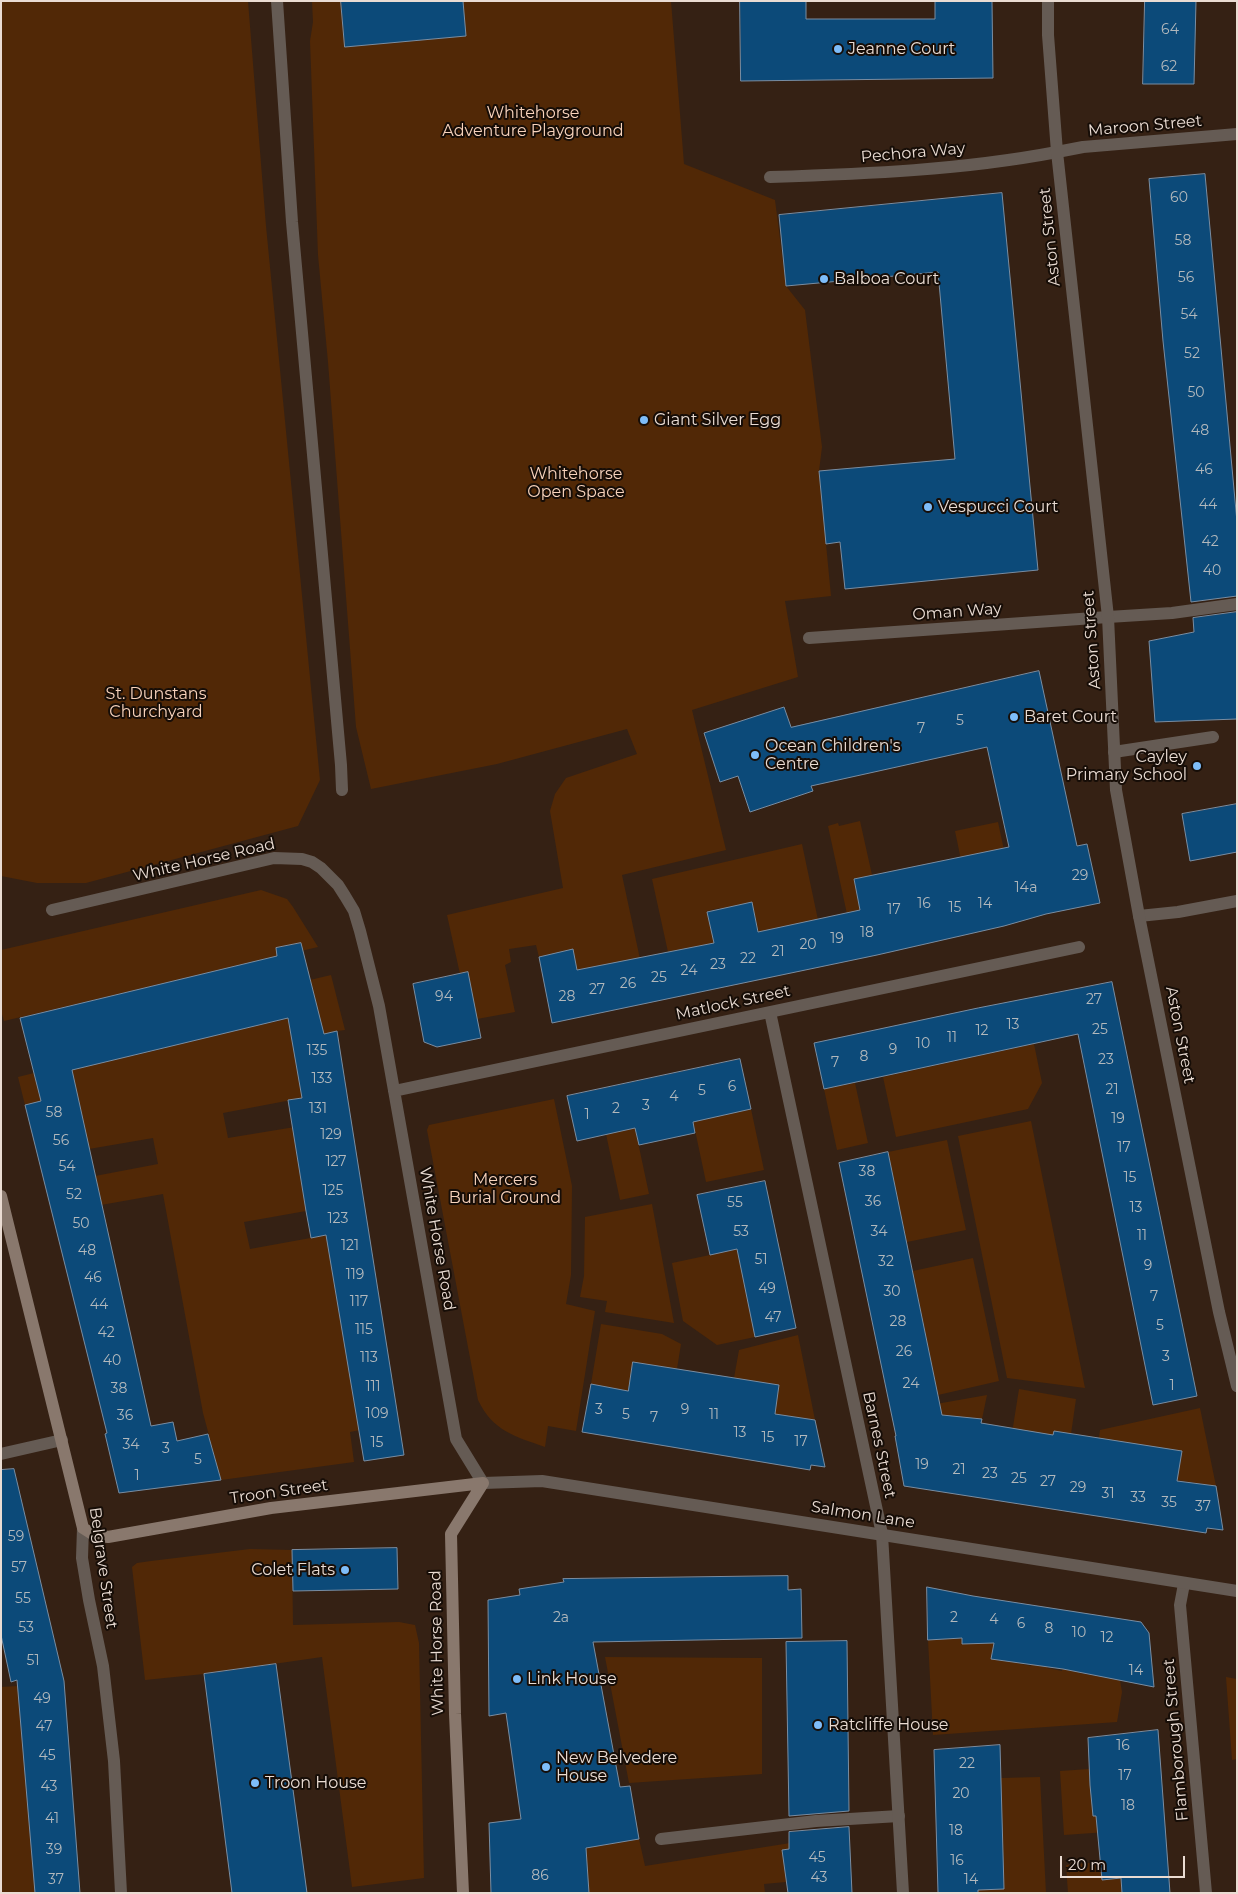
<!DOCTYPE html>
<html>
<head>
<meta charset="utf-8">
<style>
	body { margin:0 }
	#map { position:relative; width:1238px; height:1894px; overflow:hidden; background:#352114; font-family:Montserrat,sans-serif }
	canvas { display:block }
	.frame { position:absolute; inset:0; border:2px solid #eadcd3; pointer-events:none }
	.scale { position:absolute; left:1060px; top:1856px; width:125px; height:22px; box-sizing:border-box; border:2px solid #eadcd3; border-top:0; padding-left:6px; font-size:15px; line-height:18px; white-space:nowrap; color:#eadcd3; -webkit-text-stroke:4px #160d07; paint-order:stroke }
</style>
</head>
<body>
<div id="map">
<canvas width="1238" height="1894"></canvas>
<div class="frame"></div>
<div class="scale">20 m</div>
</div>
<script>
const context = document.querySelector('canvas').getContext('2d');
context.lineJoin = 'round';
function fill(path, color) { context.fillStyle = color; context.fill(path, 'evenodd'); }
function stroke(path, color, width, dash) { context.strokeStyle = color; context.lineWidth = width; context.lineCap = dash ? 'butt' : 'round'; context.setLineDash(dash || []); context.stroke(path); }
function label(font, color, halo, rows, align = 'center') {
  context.font = font + ' Montserrat,sans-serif'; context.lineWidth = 4; context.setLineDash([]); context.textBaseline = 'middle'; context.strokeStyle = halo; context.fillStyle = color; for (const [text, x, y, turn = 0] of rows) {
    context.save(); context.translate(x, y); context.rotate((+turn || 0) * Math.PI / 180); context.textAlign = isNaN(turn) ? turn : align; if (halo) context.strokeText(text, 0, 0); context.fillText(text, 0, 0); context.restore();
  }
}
const green = new Path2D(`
	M1 1H248L266 226 320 780 298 826 86 883H37L1 876Z
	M312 1H671L684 164 775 200 786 286 805 310 822 447 819 471 831 596 785 601 798 677 692 710 726 850 622 875 640 959 577 970 573 950 539 957 536 945 509 949 511 962 505 965 515 1012 477 1019 467 972 460 974 447 915 563 888 550 811 555 794 566 778 637 754 627 729 497 764 371 789 356 727 328 362 318 255 310 41 313 22Z
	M860 821 872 875 854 879 860 911 847 914 828 826 838 823 839 826Z
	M998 822 1019 920 966 884 955 831Z
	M802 844 818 920 759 933 752 903 737 906 728 940 720 908 707 911 714 943 668 952 652 879Z
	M261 890 287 899 293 907 318 947 4 1021 1 1011V950Z
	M331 975 345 1030 337 1031 302 1098 223 1113 228 1138 307 1125 316 1178 301 1181 306 1211 244 1222 250 1249 327 1235 360 1430 350 1432 354 1462 221 1480 203 1413 163 1194 101 1205 95 1176 158 1164 153 1138 89 1149 76 1092 25 1105 18 1077 34 1073 75 1069 111 1060 124 1025 132 1056 166 1048 158 1016 205 1038 225 1033 217 1002 235 998 243 1029 318 1012 310 980Z
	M1034 1044 1042 1083 1028 1109 896 1137 883 1077Z
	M855 1083 868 1143 837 1150 824 1089Z
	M554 1099 572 1186 571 1275 566 1304 595 1311 576 1431 548 1426 545 1447C514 1436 493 1431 478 1400L427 1130 429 1125Z
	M751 1109 764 1170 706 1182 692 1116 723 1115Z
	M1031 1121 1085 1388 1007 1378 958 1136Z
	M635 1128 649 1194 620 1200 606 1134Z
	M947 1140 966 1230 907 1242 888 1152Z
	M652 1204 674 1323 605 1312 607 1301 580 1297 584 1276 585 1217Z
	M738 1249 755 1337 717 1345 683 1321 672 1263Z
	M973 1258 999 1381 938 1395 913 1271Z
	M601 1324 662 1334 681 1344 677 1369 633 1362 629 1391 591 1384Z
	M798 1335 815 1420 775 1414 779 1385 734 1378 739 1350Z
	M1019 1389 1076 1399 1071 1434 1050 1459 1009 1452Z
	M987 1395 982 1419 965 1417 896 1436 891 1412Z
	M1200 1408 1216 1486 1177 1480 1182 1452 1095 1467 1100 1430Z
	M250 1549 292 1550 293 1625 399 1622 415 1625 419 1643 424 1878 352 1887 322 1657 204 1674 145 1680 132 1567 137 1563 151 1561Z
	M962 1638V1644H981L982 1638 994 1640 991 1659 1004 1661 1020 1644 1017 1663 1031 1666 1034 1647 1050 1650 1047 1668 1062 1671 1066 1651 1082 1654 1079 1673 1120 1680 1122 1692 1117 1722 933 1735 928 1640Z
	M605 1657 762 1658V1774L629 1783Z
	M1226 1677 1237 1679V1759L1232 1760Z
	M18 1686 35 1893H1V1687Z
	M1089 1769 1090 1785 1121 1814 1122 1831 1064 1835 1060 1771Z
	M1040 1777 1046 1893H978V1890L1004 1889 1003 1838 975 1839V1823H1002L1001 1778Z
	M639 1839 645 1866 803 1841 785 1874 786 1882 764 1884 765 1893H589L587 1861 555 1864 554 1854Z
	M1100 1862 1102 1880 1121 1878 1122 1893H1068L1066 1865Z`);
const building = new Path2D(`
	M341 1H463L466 36 345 47Z
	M740 1H806V19H935V1H992L993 78 741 81Z
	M1145 1H1196L1194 84H1143Z
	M1205 174 1237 522V596L1191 602 1163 341 1149 179Z
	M1002 193 1038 570 845 589 840 542 826 544 819 471 955 459 938 272 786 286 779 215Z
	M1237 612V719L1155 722 1149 641 1194 632 1193 618Z
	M1039 671 1077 846 1087 844 1100 903 1046 914 1004 926 877 955 552 1023 539 957 573 949 577 970 714 943 707 912 752 902 758 932 860 910 854 879 1009 847 987 747 811 786 813 791 750 812 738 776 720 782 704 733 784 707 791 727Z
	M1237 804V852L1190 861 1182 814Z
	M301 943 324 1034 337 1031 404 1455 364 1461 326 1235 311 1238 306 1211 288 1100 302 1098 288 1018 72 1070 151 1426 173 1422 177 1441 208 1434 221 1480 119 1493 105 1434 107 1433 25 1105 41 1101 20 1018 277 956 276 948Z
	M468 972 481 1038 437 1047 424 1042 413 984Z
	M1112 982 1197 1396 1153 1405 1078 1034 824 1089 814 1043 978 1008Z
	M740 1059 751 1109 693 1122 695 1133 639 1145 635 1128 577 1141 567 1096Z
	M888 1152 942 1415 982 1419 981 1423 1053 1435 1054 1431 1182 1451 1177 1481 1216 1486 1223 1530 1207 1528 1206 1533 904 1486 895 1436H896L839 1163Z
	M765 1181 796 1328 755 1337 737 1249 710 1255 697 1195Z
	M633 1362 779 1385 775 1414 815 1420 825 1467 811 1465 810 1470 582 1432 591 1384 628 1391Z
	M14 1469 64 1681 80 1893H35L17 1680 11 1682 1 1635V1470Z
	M397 1548 398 1589 293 1591 292 1550Z
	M788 1576V1590L801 1589 802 1638 593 1642 620 1787 630 1786 639 1839 586 1848 589 1893H491L489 1823 521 1819 506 1713 489 1716 488 1600 520 1595 519 1589 564 1582 563 1579Z
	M927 1587 973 1596 1141 1622 1149 1633 1154 1687 1063 1669 991 1659 994 1643 962 1644V1638L928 1640Z
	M847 1641 849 1811 789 1816 786 1642Z
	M276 1664 307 1893H232L204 1674Z
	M1158 1730 1170 1893H1122L1121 1878 1102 1880 1096 1816H1093L1090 1785 1088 1738Z
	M1000 1745 1004 1889 978 1890V1893H938L934 1750Z
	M849 1827 852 1893H788L782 1850 789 1849V1832Z`);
const service = new Path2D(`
	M1108 617 1172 613 1237 604
	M1114 752 1213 737
	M1139 916 1178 912 1237 901
	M661 1839 816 1821 899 1816`);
const pedestrian = new Path2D(`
	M277 1 292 222 341 765 342 790
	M770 177C866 174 962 170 1057 152
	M809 638 1108 617`);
const minor = new Path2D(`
	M1048 1V35L1057 152 1108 617 1116 790 1139 916 1219 1312 1237 1386
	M1057 152 1083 147 1237 134
	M52 910 274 858 302 859 312 862 321 868 338 885 345 896 354 911 360 931 379 1006 456 1439 483 1483
	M770 1012 882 1534 903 1893
	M394 1091 1079 947
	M1 1454 62 1440
	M83 1528 82 1558 89 1600 103 1666 114 1761 121 1893
	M1184 1584 1180 1605 1206 1893`);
const tertiary = new Path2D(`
	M483 1483 542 1481 1237 1591`);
const secondary = new Path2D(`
	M1 1196 83 1528 94 1535 108 1537 271 1508 483 1483
	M463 1893 455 1714 451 1534 483 1483`);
const markers = [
	[838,49,5,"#7ebdf9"],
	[824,279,5,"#7ebdf9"],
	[644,420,5,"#7ebdf9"],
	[928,507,5,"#7ebdf9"],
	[1014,717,5,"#7ebdf9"],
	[755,755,5,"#7ebdf9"],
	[1197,766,5,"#7ebdf9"],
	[345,1570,5,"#7ebdf9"],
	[517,1679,5,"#7ebdf9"],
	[818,1725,5,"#7ebdf9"],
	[546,1767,5,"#7ebdf9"],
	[255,1783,5,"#7ebdf9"]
];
const numberNames = [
	["64",1170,30],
	["62",1169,67],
	["60",1179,198],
	["58",1183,241],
	["56",1186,278],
	["54",1189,315],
	["52",1192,354],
	["50",1196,393],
	["48",1200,431],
	["46",1204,470],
	["44",1208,505],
	["42",1210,542],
	["40",1212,571],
	["5",960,721],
	["7",921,729],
	["29",1080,876],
	["14a",1026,888],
	["16",924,904],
	["14",985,904],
	["15",955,908],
	["17",894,910],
	["18",867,933],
	["19",837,939],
	["20",808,945],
	["21",778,952],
	["22",748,959],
	["23",718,965],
	["24",689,971],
	["25",659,978],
	["26",628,984],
	["27",597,990],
	["94",444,997],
	["28",567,997],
	["27",1094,1000],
	["13",1013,1025],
	["25",1100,1030],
	["12",982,1031],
	["11",952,1038],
	["10",923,1044],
	["9",893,1050],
	["135",317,1051],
	["8",864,1057],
	["23",1106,1060],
	["7",835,1063],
	["133",322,1079],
	["6",732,1087],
	["21",1112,1090],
	["5",702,1091],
	["4",674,1097],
	["3",646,1106],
	["131",318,1109],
	["2",616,1109],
	["58",54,1113],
	["1",587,1115],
	["19",1118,1119],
	["129",331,1135],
	["56",61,1141],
	["17",1124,1148],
	["127",336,1162],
	["54",67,1167],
	["38",867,1172],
	["15",1130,1178],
	["125",333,1191],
	["52",74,1195],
	["36",873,1202],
	["55",735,1203],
	["13",1136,1208],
	["123",338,1219],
	["50",81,1224],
	["53",741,1232],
	["34",879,1232],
	["11",1142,1236],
	["121",350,1246],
	["48",87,1251],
	["51",761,1260],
	["32",886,1262],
	["9",1148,1266],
	["119",355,1275],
	["46",93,1278],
	["49",767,1289],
	["30",892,1292],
	["7",1154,1297],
	["117",359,1302],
	["44",99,1305],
	["47",773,1318],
	["28",898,1322],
	["5",1160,1326],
	["115",364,1330],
	["42",106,1333],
	["26",904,1352],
	["3",1166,1357],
	["113",369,1358],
	["40",112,1361],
	["24",911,1384],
	["1",1172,1386],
	["111",373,1387],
	["38",119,1389],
	["3",599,1410],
	["9",685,1410],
	["109",377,1414],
	["5",626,1415],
	["11",714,1415],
	["36",125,1416],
	["7",654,1418],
	["13",740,1433],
	["15",768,1438],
	["17",801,1442],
	["15",377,1443],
	["34",131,1445],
	["3",166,1449],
	["5",198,1460],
	["19",922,1465],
	["21",959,1470],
	["23",990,1474],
	["1",137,1476],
	["25",1019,1479],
	["27",1048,1482],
	["29",1078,1488],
	["31",1108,1494],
	["33",1138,1498],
	["35",1169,1503],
	["37",1203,1507],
	["59",16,1537],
	["57",19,1568],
	["55",23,1599],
	["2a",561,1618],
	["2",954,1618],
	["4",994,1620],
	["6",1021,1624],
	["53",26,1628],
	["8",1049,1629],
	["10",1079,1633],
	["12",1107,1638],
	["51",33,1661],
	["14",1136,1671],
	["49",42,1699],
	["47",44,1727],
	["16",1123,1746],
	["45",47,1756],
	["22",967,1764],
	["17",1125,1776],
	["43",49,1787],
	["20",961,1794],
	["18",1128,1806],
	["41",52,1819],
	["18",956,1831],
	["39",54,1850],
	["45",817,1858],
	["16",957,1861],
	["86",540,1876],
	["43",819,1878],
	["37",56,1880],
	["14",971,1880]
];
const poiNames = [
	["Jeanne Court",848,49],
	["Balboa Court",834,279],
	["Giant Silver Egg",654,420],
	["Vespucci Court",938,507],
	["Baret Court",1024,717],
	["Ocean Children's",765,746],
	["Centre",765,764],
	["Cayley",1187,757,"right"],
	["Primary School",1187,775,"right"],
	["Colet Flats",335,1570,"right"],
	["Link House",527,1679],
	["Ratcliffe House",828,1725],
	["New Belvedere",556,1758],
	["House",556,1776],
	["Troon House",265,1783]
];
const parkNames = [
	["Whitehorse",533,113],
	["Adventure Playground",533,131],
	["Whitehorse",576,474],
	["Open Space",576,492],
	["St. Dunstans",156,694],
	["Churchyard",156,712],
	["Mercers",505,1180],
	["Burial Ground",505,1198]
];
const streetNames = [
	["Maroon Street",1145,126,-5],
	["Pechora Way",913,153,-5],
	["Aston Street",1050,237,-96],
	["Oman Way",957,612,-4],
	["Aston Street",1092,640,-94],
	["White Horse Road",204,860,-13],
	["Matlock Street",733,1003,-12],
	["Aston Street",1180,1035,79],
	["White Horse Road",437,1239,80],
	["Barnes Street",879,1445,78],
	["Troon Street",279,1492,-8],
	["Salmon Lane",863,1515,9],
	["Belgrave Street",103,1568,82],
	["White Horse Road",437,1643,-91],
	["Flamborough Street",1176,1740,-95]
];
fill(green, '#512806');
fill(building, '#0c4a79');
stroke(building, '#798da2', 1);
stroke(service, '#655b54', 12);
stroke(pedestrian, '#655b54', 12);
stroke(minor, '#655b54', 12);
stroke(tertiary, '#655b54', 12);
stroke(secondary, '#89786d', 12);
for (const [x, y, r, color] of markers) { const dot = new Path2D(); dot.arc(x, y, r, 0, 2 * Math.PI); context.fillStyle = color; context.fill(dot); stroke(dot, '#160d07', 2); }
label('14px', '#b2b8bc', null, numberNames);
label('16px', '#eadcd3', '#160d07', poiNames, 'left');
label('16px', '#f8d3bc', '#160d07', parkNames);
label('16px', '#eadcd3', '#160d07', streetNames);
</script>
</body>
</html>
